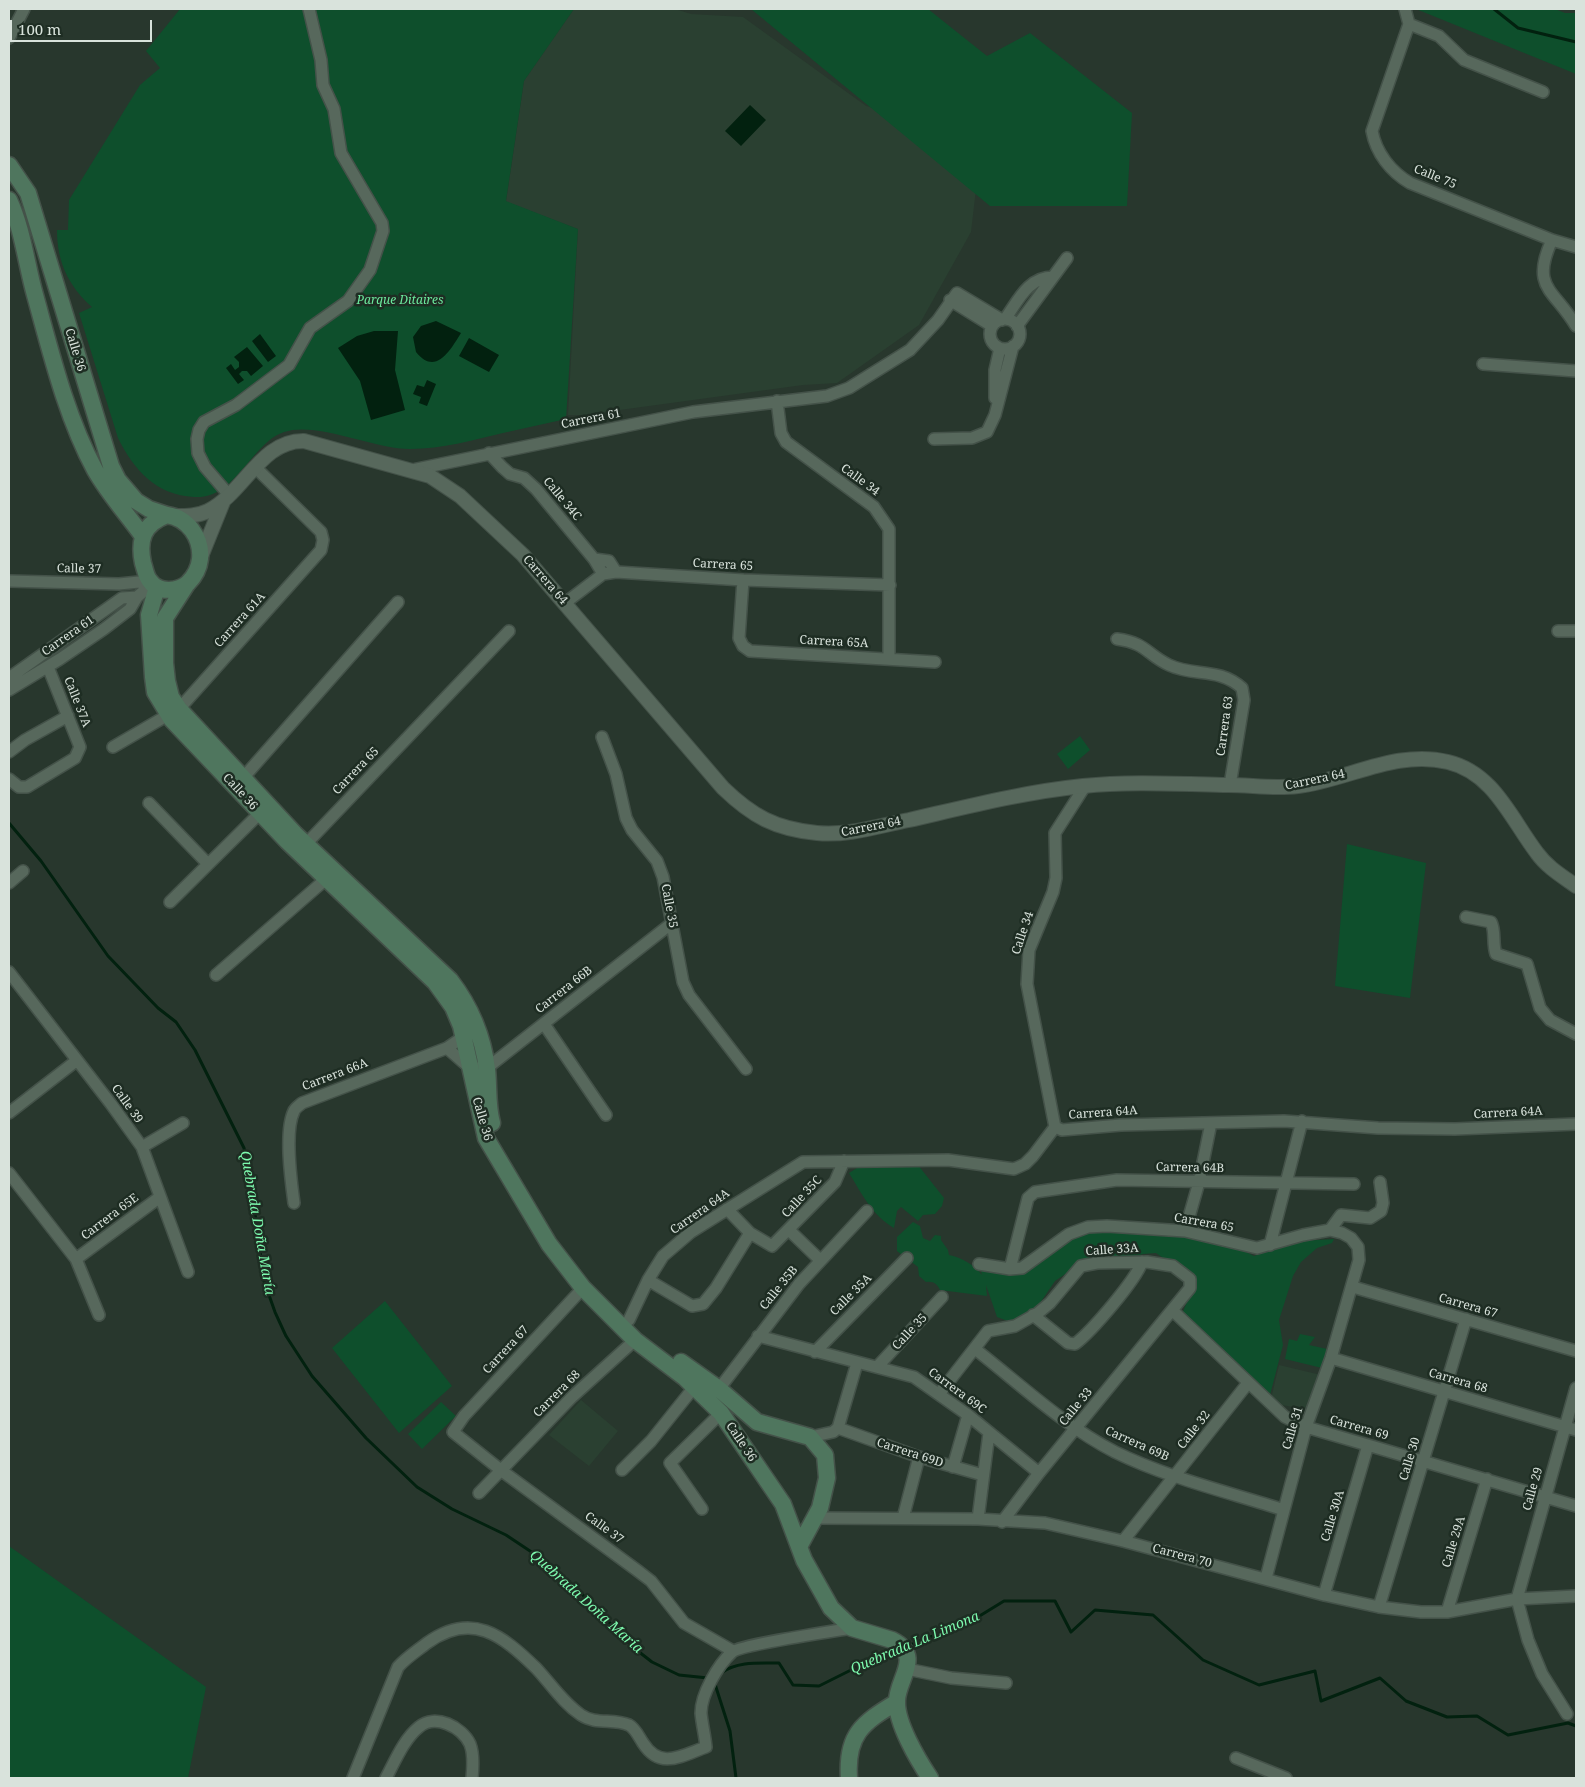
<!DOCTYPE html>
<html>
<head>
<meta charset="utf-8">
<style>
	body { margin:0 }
	#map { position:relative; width:1585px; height:1787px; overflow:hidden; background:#28372d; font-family:"Noto Serif",serif }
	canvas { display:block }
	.frame { position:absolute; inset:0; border:10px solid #d9e3dc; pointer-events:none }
	.scale { position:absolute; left:10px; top:20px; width:142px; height:22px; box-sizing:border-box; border:2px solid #d9e3dc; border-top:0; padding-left:6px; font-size:15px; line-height:18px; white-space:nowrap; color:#d9e3dc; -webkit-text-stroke:4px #1e2d23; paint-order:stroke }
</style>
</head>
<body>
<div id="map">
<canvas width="1585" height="1787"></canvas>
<div class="frame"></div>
<div class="scale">100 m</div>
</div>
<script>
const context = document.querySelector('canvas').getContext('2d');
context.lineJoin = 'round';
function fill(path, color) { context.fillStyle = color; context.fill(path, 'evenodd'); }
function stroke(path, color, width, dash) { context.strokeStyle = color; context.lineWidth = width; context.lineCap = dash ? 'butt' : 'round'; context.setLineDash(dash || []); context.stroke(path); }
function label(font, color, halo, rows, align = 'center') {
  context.font = font + ' "Noto Serif",serif'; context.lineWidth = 5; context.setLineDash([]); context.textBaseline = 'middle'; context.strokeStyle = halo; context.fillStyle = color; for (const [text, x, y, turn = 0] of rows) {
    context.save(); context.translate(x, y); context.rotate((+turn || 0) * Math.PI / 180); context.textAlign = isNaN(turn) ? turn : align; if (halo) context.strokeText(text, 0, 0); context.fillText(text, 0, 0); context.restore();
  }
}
const built = new Path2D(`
	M574 9H675L691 14 743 17 866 106 982 137 971 232 919 325 837 383 803 385 583 415H568L578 229 506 202 524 81Z
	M1279 1365 1325 1376 1305 1409 1270 1403Z
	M581 1400 618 1431 589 1466 549 1435Z`);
const green = new Path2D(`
	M180 9H574L524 81 506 201 578 229 566 419C545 424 524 428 503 433 472 440 443 449 410 449 373 449 317 421 284 432 251 443 236 500 194 497 156 495 134 470 118 438L79 313 92 307C68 286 57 261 57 230H68L69 200 140 85 160 68 146 51Z
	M751 9H928L987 56 1030 33 1132 113 1127 206H990Z
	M1416 9H1555L1565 13H1576V74Z
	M1080 736 1090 750 1068 769 1057 754Z
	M1347 844 1426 863 1410 998 1335 986Z
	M918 1165 944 1198 942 1206 935 1214 923 1215 918 1221 901 1207 897 1211 894 1228C872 1215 862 1194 849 1173L857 1168Z
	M913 1222 920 1226 923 1238 930 1241 935 1235 941 1236V1240L948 1250 949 1255C960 1257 975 1265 982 1275L980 1268 1024 1272 1033 1268 1049 1251 1087 1228 1185 1235 1242 1250 1254 1256 1300 1241 1334 1239 1332 1243 1317 1248 1301 1262 1293 1276 1279 1320 1283 1345 1269 1399 1181 1316 1193 1288 1192 1278 1156 1253 1143 1254 1122 1260 1080 1264 1055 1281 1036 1309 1013 1323 997 1317 986 1285 987 1296 940 1290C937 1284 934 1281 926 1282L919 1276 918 1267 897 1251V1237Z
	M385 1301 452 1386 399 1433 332 1348Z
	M1300 1334 1315 1337 1309 1345 1327 1349 1322 1368 1285 1359 1289 1339 1297 1341Z
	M441 1402 456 1416 422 1449 408 1434Z
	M9 1546 206 1687 188 1778H9Z`);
const water = new Path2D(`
	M750 105 766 120 741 146 725 131Z
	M436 321 461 333C451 349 436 377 416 352L413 337 421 326Z
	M374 331H398L395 370 405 410 371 420 360 381 338 348 357 336Z
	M260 334 276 356 268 362 252 341Z
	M469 338 499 355 489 372 459 356Z
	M247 347 263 366 251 376 247 371H242L239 374 244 380 238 384 226 368 231 364 235 370 239 367V362L234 357Z
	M427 380 436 384 427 406 419 403 421 397 413 394 417 385 424 387Z`);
const stream = new Path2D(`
	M1494 9 1518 28 1576 42
	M9 823 41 861 108 956 158 1008 176 1022 195 1050 244 1148 250 1176 264 1281 275 1312 286 1336 312 1376 366 1438 417 1487 452 1509 506 1535 542 1559 580 1592 634 1648 652 1662 679 1675 708 1678
	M908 1646 973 1620 1004 1601H1055L1071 1632 1095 1610 1153 1615 1203 1660 1259 1685 1315 1671 1321 1701 1380 1678 1406 1701 1447 1717 1477 1716 1508 1735 1568 1723 1576 1726
	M721 1673C737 1661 759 1663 779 1663L793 1685 819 1686 883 1654 897 1650
	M714 1681 730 1731 736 1778`);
const minor = new Path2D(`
	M1405 9 1409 24 1372 131C1376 153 1391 172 1410 183L1552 240 1576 247
	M1409 24 1439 36 1464 60 1543 92
	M9 38 24 9
	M1552 240C1530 288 1554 289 1576 326
	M950 300 992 326
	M1005 319C1018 301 1028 277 1053 277
	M990 334a15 15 0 1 1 30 0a15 15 0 1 1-30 0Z
	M1017 326 1067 258
	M1483 364 1576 371
	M995 398V370L1000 348
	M777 401 781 433 786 442 874 507 889 529V659
	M934 439 972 438 987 432 995 415 1013 346
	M489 453 502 467 510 474 524 478 536 489 594 559 603 574
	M412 470 693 412 827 396 849 388 910 350 938 320 957 293 1002 320
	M229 495 205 467 198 453 197 439 199 430 204 422 236 405 289 365 310 328 348 301 370 270 383 231 382 223 341 153 334 109 323 85 321 60 309 9
	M594 559 609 561 616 572
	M743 580 739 638 743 646 750 651 935 662
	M9 581 119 584 149 581
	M565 603 603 574 616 572 743 580 890 585
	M1558 631H1576
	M1117 639C1147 643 1147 655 1169 665 1194 677 1219 667 1242 688L1244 700 1230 785
	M9 678 122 598 137 597
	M9 690 60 659 104 629 130 609 137 597 152 584
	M179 709 321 550 323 540 321 532 256 468
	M602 737 616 774 626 818 632 830 657 861 663 877 683 982 689 995 746 1069
	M113 747 168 715
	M9 752 25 740 68 716
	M243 778 398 602
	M9 779 19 787H27L75 758 80 747 48 667
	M149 803 208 864
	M306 844 509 631
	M9 883 23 871
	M170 902 260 813
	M1466 917 1491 922C1496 932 1492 943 1496 954L1527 964 1540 1008 1550 1020 1576 1034
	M9 972 111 1104 142 1147 188 1272
	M216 975 326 879
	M544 1024 606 1115
	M447 1048 470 1068H487L672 923
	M9 1113 76 1061
	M1055 1127 1027 984 1029 950 1053 892 1056 878 1055 833 1085 786
	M142 1147 183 1123
	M9 1173 76 1259 99 1315
	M294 1203C291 1181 284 1131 294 1111 295 1108 300 1105 302 1103L447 1048 463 1037
	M727 1209 750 1233 772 1246 835 1182 844 1161
	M1330 1230 1341 1215 1370 1218 1381 1211 1383 1203 1380 1182
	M790 1231 820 1260
	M1185 1231 1199 1182 1211 1123
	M1270 1245 1302 1121
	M76 1259 160 1197
	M979 1264 1010 1269 1022 1268 1069 1234 1088 1227 1107 1226 1185 1231 1257 1248 1303 1235 1330 1230 1342 1233 1351 1238 1358 1247 1359 1260 1331 1358 1306 1427 1266 1578
	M1010 1269 1028 1198 1035 1192 1117 1180 1354 1184
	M648 1280 692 1306 703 1304 716 1288 750 1233
	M1353 1287 1576 1351
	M583 1288 464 1416 453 1432 502 1471 638 1571 651 1581 684 1623 733 1651
	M1172 1310 1285 1417 1306 1427 1576 1506
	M1033 1315 1068 1343 1075 1344C1092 1331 1135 1281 1142 1262
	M629 1320 648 1280 663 1256 691 1232 803 1162 948 1160 1014 1169 1025 1164 1033 1156 1055 1127 1062 1130 1121 1125 1284 1121 1378 1128 1455 1129 1576 1124
	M758 1336 914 1377 968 1415 1039 1473
	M975 1349C1020 1384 1064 1426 1115 1452 1168 1478 1228 1492 1284 1510
	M815 1352 907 1258
	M1331 1358 1576 1430
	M877 1367 942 1297
	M719 1389 799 1284 867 1211
	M939 1394 988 1331 1015 1326 1038 1313 1050 1303 1081 1266 1097 1263 1147 1262 1173 1266 1190 1279V1288L1039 1473 1002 1522
	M838 1428 919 1457 983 1475
	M810 1437 833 1432 838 1428 857 1363
	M953 1467 968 1415
	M622 1470 651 1441 695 1386
	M479 1493 572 1397 635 1340
	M702 1509 670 1463 721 1413
	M814 1518 978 1519 1045 1523 1123 1541 1324 1595 1379 1607 1421 1612H1447L1517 1599 1576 1596
	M903 1518 919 1457
	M978 1519 989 1433
	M1123 1541 1248 1383
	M1324 1595 1368 1445
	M1379 1607 1466 1319
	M1447 1612 1487 1479
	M907 1669 951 1678 1006 1683
	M1567 1714 1542 1674 1528 1640 1517 1599 1576 1388
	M1236 1758 1286 1778
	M353 1778 398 1667C407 1657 417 1651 427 1643 472 1611 502 1635 536 1668 551 1684 563 1703 581 1715 596 1725 613 1718 629 1725 635 1728 639 1737 643 1743 660 1770 681 1756 706 1747 705 1736 702 1724 701 1713 701 1694 718 1665 732 1652 740 1645 834 1631 852 1628
	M386 1778C395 1761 404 1739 419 1727 435 1713 462 1727 470 1744 474 1754 473 1768 472 1778`);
const tertiary = new Path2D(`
	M174 516C186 516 198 516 208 511 244 493 261 440 304 441L430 476 460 496 523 555 723 788C752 816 775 829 817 833 848 836 878 826 909 820 966 807 1024 792 1083 786 1130 781 1180 784 1228 785 1251 785 1274 789 1298 786 1348 780 1396 749 1448 762 1494 773 1511 819 1537 853 1547 867 1562 876 1576 886
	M200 559 223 502`);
const secondary = new Path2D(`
	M9 165 28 193 111 466 118 480 136 501 149 509 167 515
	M9 200C23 230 26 263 35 295 51 353 66 416 95 470 108 493 126 513 142 535
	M167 515C188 518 202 538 200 559 199 568 194 577 188 583 178 592 158 593 150 581 146 577 145 569 143 563 138 540 143 524 167 515Z
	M187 584 165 618V663L167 681 171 697 179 709 295 834 450 980C470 1006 483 1037 487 1069 489 1087 487 1105 492 1123
	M157 587 149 615 153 677 155 692 172 720 287 841 435 982 453 1007 461 1026 486 1138 549 1244 583 1288 635 1340 685 1378 721 1413 783 1504 804 1560 831 1608 852 1628 892 1640C924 1656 897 1679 897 1701 896 1723 918 1760 930 1778
	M681 1362 719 1389 757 1422 810 1437 825 1455 827 1478 820 1508 800 1545
	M849 1778C846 1735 862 1723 897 1702`);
const streetNames = [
	["Calle 75",1435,177,22],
	["Calle 36",75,350,73],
	["Carrera 61",591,419,-11],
	["Calle 34",860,480,36],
	["Calle 34C",562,499,50],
	["Carrera 65",723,565,3],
	["Calle 37",79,569,1],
	["Carrera 64",545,580,49],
	["Carrera 61A",240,620,-48],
	["Carrera 61",68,636,-35],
	["Carrera 65A",834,642,3],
	["Calle 37A",77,702,68],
	["Carrera 63",1225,726,-82],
	["Carrera 65",356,771,-46],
	["Carrera 64",1315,780,-12],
	["Calle 36",240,792,47],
	["Carrera 64",871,827,-11],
	["Calle 35",669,906,79],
	["Calle 34",1023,933,-71],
	["Carrera 66B",564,990,-38],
	["Carrera 66A",335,1075,-21],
	["Calle 39",127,1104,54],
	["Carrera 64A",1103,1113,-4],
	["Carrera 64A",1508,1113,-3],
	["Calle 36",482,1119,74],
	["Carrera 64B",1190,1168,1],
	["Calle 35C",802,1197,-47],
	["Carrera 64A",700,1212,-35],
	["Carrera 65E",110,1217,-37],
	["Carrera 65",1204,1223,10],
	["Calle 33A",1112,1250,-4],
	["Calle 35B",779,1288,-51],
	["Calle 35A",851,1295,-45],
	["Carrera 67",1468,1306,16],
	["Calle 35",910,1332,-47],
	["Carrera 67",506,1350,-47],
	["Carrera 68",1458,1381,16],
	["Carrera 69C",957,1391,36],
	["Carrera 68",557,1394,-45],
	["Calle 33",1076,1407,-51],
	["Calle 31",1293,1428,-73],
	["Carrera 69",1359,1428,16],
	["Calle 32",1194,1430,-52],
	["Calle 36",741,1442,56],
	["Carrera 69B",1137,1444,24],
	["Carrera 69D",910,1453,18],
	["Calle 30",1410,1459,-73],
	["Calle 29",1533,1489,-74],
	["Calle 30A",1333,1516,-73],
	["Calle 37",604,1528,36],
	["Calle 29A",1454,1542,-73],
	["Carrera 70",1182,1556,15]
];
const parkNames = [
	["Parque Ditaires",400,301]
];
const waterNames = [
	["Quebrada Doña María",257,1223,80],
	["Quebrada Doña María",586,1602,42],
	["Quebrada La Limona",915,1643,-23]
];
fill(built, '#2a4031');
fill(green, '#0e4f2c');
fill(water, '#02210f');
stroke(stream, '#02210f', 3);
stroke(minor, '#445249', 14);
stroke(tertiary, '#445249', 16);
stroke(secondary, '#445249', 19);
stroke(minor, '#57685c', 11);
stroke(tertiary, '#57685c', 14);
stroke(secondary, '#4f765e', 16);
label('12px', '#d9e3dc', '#1e2d23', streetNames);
label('italic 12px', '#6cea9e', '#1e2d23', parkNames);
label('italic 14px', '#7dfaae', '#1e2d23', waterNames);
</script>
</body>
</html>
